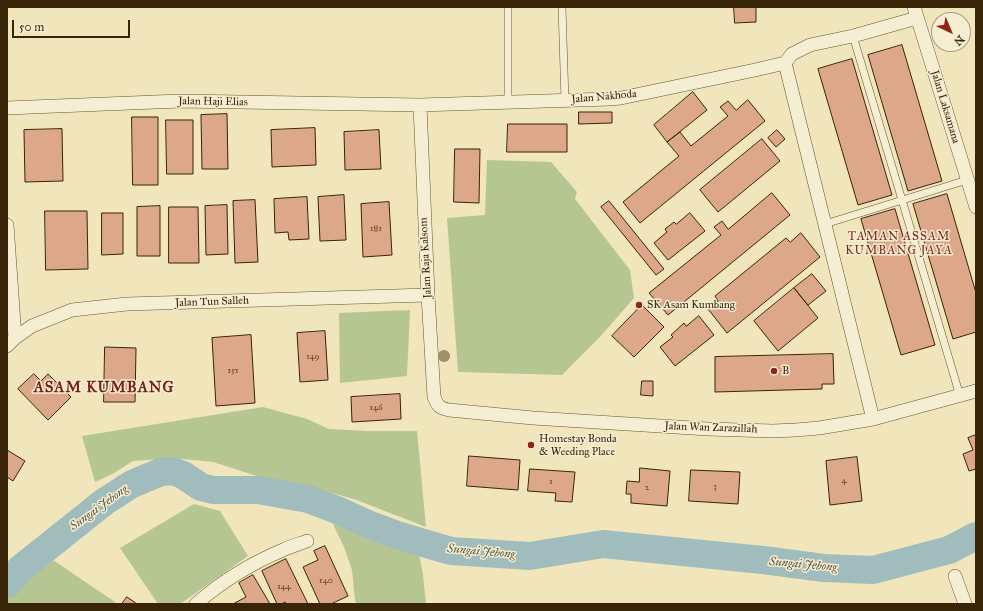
<!DOCTYPE html>
<html>
<head>
<meta charset="utf-8">
<style>
	body { margin:0 }
	#map { position:relative; width:983px; height:611px; overflow:hidden; background:#f0e5bb; font-family:"IM FELL Great Primer",serif }
	canvas { display:block }
	.frame { position:absolute; inset:0; border:8px solid #382407; pointer-events:none }
	.north { position:absolute; left:931px; top:12px; width:40px; height:40px; box-sizing:border-box; background:#f5eed3; border:1px solid #a99d81; border-radius:50%; rotate:136deg; font-size:11px; font-weight:700; line-height:16px; text-align:center; color:#382407 }
	.north::after { content:''; display:block; margin:auto; width:14px; height:18px; background:#8f2418; clip-path:polygon(50% 0,100% 100%,50% 72%,0 100%) }
	.scale { position:absolute; left:12px; top:20px; width:118px; height:18px; box-sizing:border-box; border:2px solid #382407; border-top:0; padding-left:5px; font-size:12px; line-height:14px; white-space:nowrap; color:#382407; -webkit-text-stroke:3px #f5eed3; paint-order:stroke }
</style>
</head>
<body>
<div id="map">
<canvas width="983" height="611"></canvas>
<div class="frame"></div>
<div class="north">N</div>
<div class="scale">50 m</div>
</div>
<script>
const context = document.querySelector('canvas').getContext('2d');
context.lineJoin = 'round';
function fill(path, color) { context.fillStyle = color; context.fill(path, 'evenodd'); }
function stroke(path, color, width, dash) { context.strokeStyle = color; context.lineWidth = width; context.lineCap = dash ? 'butt' : 'round'; context.setLineDash(dash || []); context.stroke(path); }
function label(font, color, halo, rows, align = 'center') {
  context.font = font + ' "IM FELL Great Primer",serif'; context.lineWidth = 3; context.setLineDash([]); context.textBaseline = 'middle'; context.strokeStyle = halo; context.fillStyle = color; for (const [text, x, y, turn = 0] of rows) {
    context.save(); context.translate(x, y); context.rotate((+turn || 0) * Math.PI / 180); context.textAlign = isNaN(turn) ? turn : align; if (halo) context.strokeText(text, 0, 0); context.fillText(text, 0, 0); context.restore();
  }
}
const green = new Path2D(`
	M487 160 551 162 577 192 575 199 630 270 634 298 599 338 562 375 458 372 447 218 485 215Z
	M410 310 407 376 340 383 339 313Z
	M263 407 307 419 329 429 368 431H417L426 527 354 499 313 488 282 484 213 462 173 458 133 461 114 473 95 482 82 436Z
	M194 504 220 511 248 556 180 604H158L120 548Z
	M333 524 383 542 419 554 423 575 426 604H357L355 600 352 570 344 547Z
	M50 558 115 602 114 604H7V597L23 578Z`);
const river = new Path2D(`
	M7 584 20 569 104 502 132 484 161 472 173 471 183 475 201 487 213 490H258L308 499 337 510 368 524 400 536 451 551 530 556 603 544 763 560 824 568 873 570 949 550 976 536`);
const building = new Path2D(`
	M734 7H756V22L735 23Z
	M902 45 942 181 908 191 868 55Z
	M852 59 892 195 858 205 818 69Z
	M693 92 707 110 667 142 654 125Z
	M748 100 765 121 640 223 623 202 679 156 667 142 680 132 691 146 728 116 720 107 728 101 736 110Z
	M579 112H612V123L579 124Z
	M227 114 228 169H202L201 115Z
	M132 117H158V185H133Z
	M166 120H193V174H167Z
	M508 124H567V152H507Z
	M315 128 316 165 272 167 271 130Z
	M62 129 63 181 25 182 24 130Z
	M379 130 381 169 345 170 344 132Z
	M777 130 785 139 776 147 768 138Z
	M762 139 780 161 718 212 700 190Z
	M455 149H480L479 203 454 202Z
	M772 193 790 215 668 315 649 293 721 235 714 227 722 221 728 229Z
	M947 194 976 293V332L953 339 913 204Z
	M344 195 346 240 320 241 318 197Z
	M307 197 309 239 289 240 288 232 275 233 274 199Z
	M255 200 258 262 235 263 233 201Z
	M609 201 664 269 656 275 601 207Z
	M389 202 392 255 363 257 361 204Z
	M227 205 228 254 206 255 205 206Z
	M160 206V256H137V207Z
	M169 207H198L199 263H169Z
	M895 209 935 345 901 355 861 219Z
	M45 211H87L88 269 46 270Z
	M102 213H123V254L102 255Z
	M690 213 705 231 668 260 654 243 667 232 665 229 674 222 676 224Z
	M801 233 820 257 727 333 708 309 718 301 715 296 786 238 790 242Z
	M812 274 826 291 808 305 794 288Z
	M794 288 818 318 778 351 754 321Z
	M642 305 664 327 634 357 612 336Z
	M699 316 714 335 675 366 660 347 673 337 671 335 684 323 686 326Z
	M325 331 328 380 300 382 297 333Z
	M251 335 255 403 216 406 212 338Z
	M105 347 136 348 135 402H104Z
	M833 354 834 384H822V389L715 392V357Z
	M34 374 41 381 48 374 71 397 48 420 18 389Z
	M642 381H653V396L641 395Z
	M400 394 401 419 352 422 351 397Z
	M976 435V469L969 471 963 454 973 450 968 438Z
	M7 450 25 461 13 481 7 477Z
	M469 456 520 460 518 490 467 486Z
	M857 457 862 501 830 505 826 461Z
	M640 468 670 471 667 506 631 503V494H626L627 481 639 482Z
	M530 469 575 472 572 502 555 501 556 493 528 491Z
	M691 470 740 472 738 504 689 501Z
	M325 546 348 596 331 604H320L303 567 318 560 314 551Z
	M286 559 308 604H286L285 602 282 604H277L262 571Z
	M253 575 270 604H233L246 597 239 583Z
	M127 597 137 604H122Z`);
const service = new Path2D(`
	M562 7 565 101
	M853 36 902 200 960 396
	M508 102V7
	M825 224 967 180`);
const minor = new Path2D(`
	M914 7 976 207
	M785 63 873 419
	M785 63 792 54 810 45 853 36 917 18
	M420 105 428 295 434 397C438 406 439 408 449 410L533 418 708 429 773 431 796 430 819 428 873 419 976 391
	M7 108 180 101 420 105 609 99 621 98 755 70 785 63
	M7 225 15 338
	M7 346 15 338 32 326 72 310 127 304 428 295
	M955 576 965 604
	M196 604C221 582 252 563 283 550 291 546 299 544 307 541`);
const trees = [
	[444,356]
];
const markers = [
	[639,305,4,"#8f2418"],
	[774,371,4,"#8f2418"],
	[531,445,4,"#8f2418"]
];
const numberNames = [
	["181",376,229],
	["149",313,357],
	["151",233,371],
	["146",376,408],
	["4",844,481],
	["1",551,482],
	["3",715,487],
	["2",647,488],
	["140",326,581],
	["144",284,587]
];
const streetNames = [
	["Jalan Nakhoda",604,97,-5],
	["Jalan Haji Elias",213,102,1],
	["Jalan Laksamana",945,107,73],
	["Jalan Raja Kalsom",426,258,-93],
	["Jalan Tun Salleh",212,302,-2],
	["Jalan Wan Zarazillah",711,428,2]
];
const poiNames = [
	["SK Asam Kumbang",647,305],
	["B",782,371],
	["Homestay Bonda",539,439],
	["& Weeding Place",539,452]
];
const neighbourhoodNames = [
	["TAMAN ASSAM",899,237],
	["KUMBANG JAYA",899,251]
];
const waterNames = [
	["Sungai Jebong",99,508,-36],
	["Sungai Jebong",481,552,5],
	["Sungai Jebong",803,565,5]
];
const districtNames = [
	["ASAM KUMBANG",104,388]
];
fill(green, '#b5c693');
stroke(river, '#a0bcbc', 28);
fill(building, '#dda789');
stroke(building, '#382407', 1);
stroke(service, '#665434', 8);
stroke(minor, '#665434', 14);
stroke(service, '#f5eed3', 7);
stroke(minor, '#f5eed3', 13);
context.fillStyle = '#9c916b';
for (const [x, y] of trees) { context.beginPath(); context.arc(x, y, 6, 0, 2 * Math.PI); context.fill(); }
for (const [x, y, r, color] of markers) { const dot = new Path2D(); dot.arc(x, y, r, 0, 2 * Math.PI); context.fillStyle = color; context.fill(dot); stroke(dot, '#f5eed3', 1.5); }
label('9px', '#614528', null, numberNames);
label('11px', '#382407', '#f5eed3', streetNames);
label('11px', '#382407', '#f5eed3', poiNames, 'left');
context.letterSpacing = '1px';
label('12px', '#7a1f14', '#f5eed3', neighbourhoodNames);
context.letterSpacing = '0px';
label('italic 12px', '#57523d', '#f5eed3', waterNames);
context.letterSpacing = '1px';
label('bold 15px', '#7a1f14', '#f5eed3', districtNames);
context.letterSpacing = '0px';
</script>
</body>
</html>
